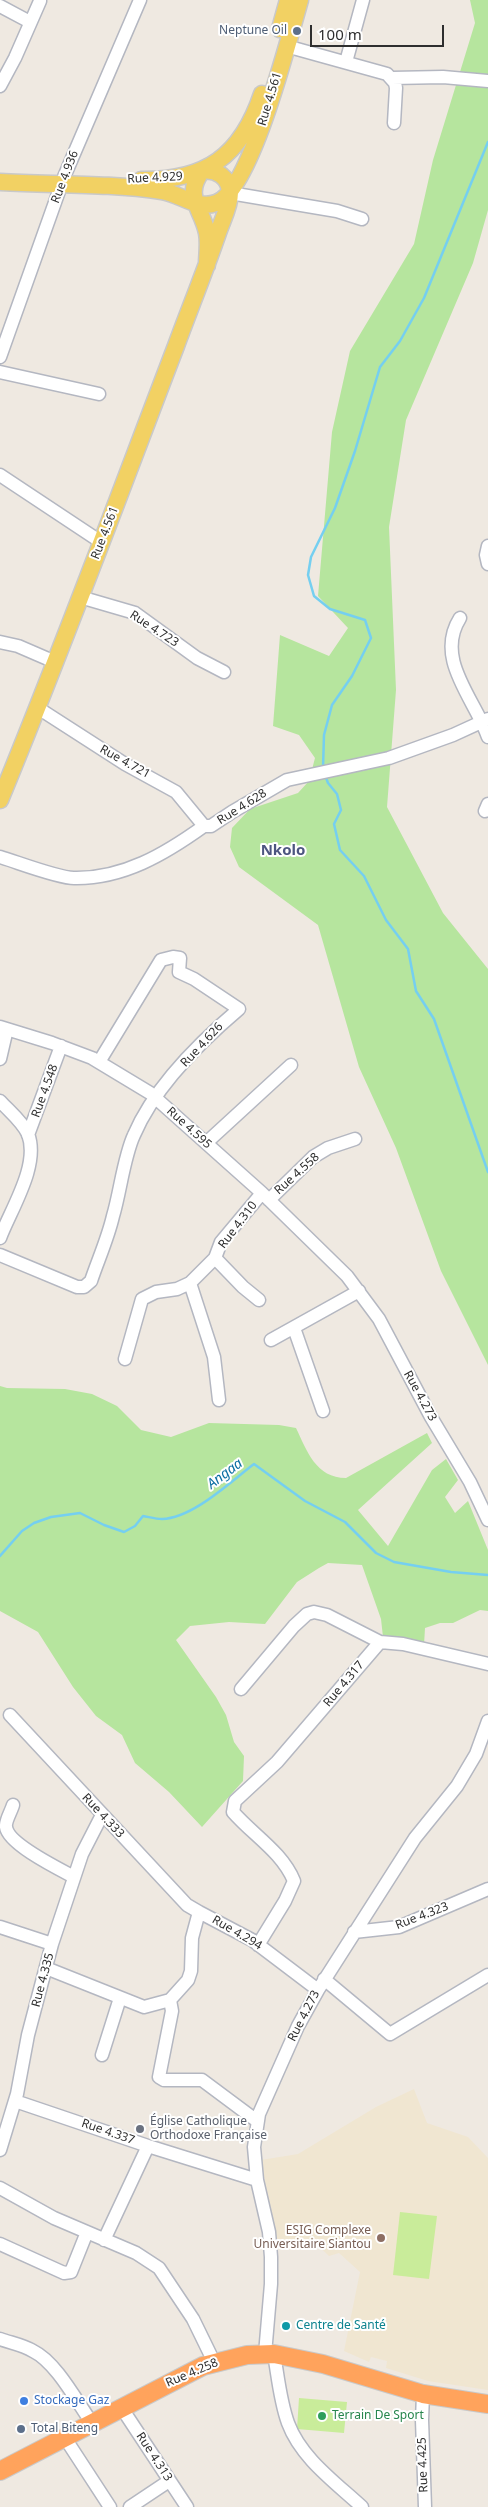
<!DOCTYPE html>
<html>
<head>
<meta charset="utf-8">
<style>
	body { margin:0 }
	#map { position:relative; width:488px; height:2507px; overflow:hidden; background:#efe9e1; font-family:"Noto Sans",sans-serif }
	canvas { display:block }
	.scale { position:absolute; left:310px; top:25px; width:134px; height:22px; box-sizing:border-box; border:2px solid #2e2e2e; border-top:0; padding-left:6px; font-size:15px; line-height:18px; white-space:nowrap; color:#2e2e2e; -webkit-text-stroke:4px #fff; paint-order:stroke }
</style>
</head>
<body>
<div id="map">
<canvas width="488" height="2507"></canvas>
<div class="scale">100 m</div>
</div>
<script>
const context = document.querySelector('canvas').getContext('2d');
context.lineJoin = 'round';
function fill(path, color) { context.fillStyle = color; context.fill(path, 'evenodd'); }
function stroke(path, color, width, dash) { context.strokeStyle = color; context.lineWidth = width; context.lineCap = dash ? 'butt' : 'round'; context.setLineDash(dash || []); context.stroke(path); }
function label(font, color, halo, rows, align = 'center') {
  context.font = font + ' "Noto Sans",sans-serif'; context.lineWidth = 4; context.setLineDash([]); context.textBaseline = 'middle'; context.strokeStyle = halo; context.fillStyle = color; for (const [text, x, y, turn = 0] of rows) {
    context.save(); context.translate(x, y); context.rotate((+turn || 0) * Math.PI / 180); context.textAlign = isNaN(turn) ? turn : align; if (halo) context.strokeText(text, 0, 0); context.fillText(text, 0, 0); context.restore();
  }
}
const education = new Path2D(`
	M414 2089 427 2123 468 2137 488 2158V2390L428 2381 386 2368 387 2361 371 2357 369 2362 344 2351 360 2272 339 2253 329 2256 313 2241 275 2248V2235L261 2160 298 2154 376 2107Z`);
const green = new Path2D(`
	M470 0H488V210L473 263 406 420 389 527 396 690 387 807 443 913 488 969V1365L441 1271 396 1148 359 1067 318 925 239 867 230 847 232 828 250 809 298 793 309 781 315 758 299 735 273 726 280 635 329 656 348 628 318 596 332 432 350 351 414 244 433 160 475 23Z
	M0 1386 7 1388 65 1389 92 1394 117 1406 141 1430 171 1437 209 1423 279 1425 296 1428C307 1451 316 1478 346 1478L427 1433 432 1443 358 1510 388 1546 432 1470 446 1459 458 1480 445 1497 455 1513 468 1501 488 1550V1611L480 1610 453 1623H440L425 1628 424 1645 383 1637 381 1619 362 1565 328 1563 319 1568 297 1582 265 1624 229 1622 190 1626 176 1640 216 1697 226 1715 234 1742 244 1756 243 1781 202 1827 169 1792 135 1763 122 1735 96 1716 73 1687 38 1632 0 1611Z`);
const pitch = new Path2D(`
	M400 2212 437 2216 429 2279 393 2275Z
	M299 2398 347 2402 344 2433 297 2429Z`);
const stream = new Path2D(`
	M323 768 324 735 332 705 352 676 371 638 365 620 330 609 314 596 308 575 311 557 335 508 355 451 380 367 400 341 424 298 488 142
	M325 775 328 783 337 794 341 810 334 824 340 850 364 876 386 920 408 949 416 991 434 1019 488 1172
	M0 1556 22 1531 34 1523 51 1517 80 1513 104 1525 124 1532 135 1526 143 1516C149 1517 156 1519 162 1519 193 1518 230 1482 254 1464L305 1501 345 1522 376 1553 394 1562 451 1572 488 1575`);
const minor = new Path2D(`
	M0 6 30 22
	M286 46 387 74 395 83 396 88 394 123
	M346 62 363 0
	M392 78 443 77 488 81
	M0 86 15 58 40 1
	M230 193 337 211 362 219
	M0 357 64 177 140 0
	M0 372 99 394
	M0 475 101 542
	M488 546 486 555 488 564
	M80 597 135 613 197 658 224 672
	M460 618C434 659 475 699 488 737
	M0 642 18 646 55 662
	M38 708 125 764 176 792 204 826
	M485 811 488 804
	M0 857C17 862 58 878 74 878 123 879 165 854 204 826H211L232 812 287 780 389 758 453 735 488 719
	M0 1027 52 1043 92 1058 150 1093 262 1193 347 1276 379 1319 431 1417 470 1482 488 1520
	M0 1059 7 1029
	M0 1101C9 1111 22 1121 28 1134 40 1165 11 1209 0 1238
	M28 1135 61 1046
	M206 1143 291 1065
	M269 1200 313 1157 328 1148 355 1139
	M0 1255 77 1287H84L91 1281C98 1260 108 1238 113 1216 120 1193 124 1156 134 1135 154 1088 200 1042 239 1009L194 979 179 972 180 958 173 957 161 960 99 1062
	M215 1258 243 1287 259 1300
	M190 1283 214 1357 219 1400
	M294 1328 323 1411
	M271 1340 359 1291
	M125 1359 142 1299 156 1292 177 1289 190 1283 215 1258 221 1242 262 1193
	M241 1689 294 1626 307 1614 314 1612 327 1615 380 1642
	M10 1715 187 1905 199 1912
	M13 1805C11 1812 5 1821 6 1827 8 1844 59 1869 74 1877
	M0 1927 52 1944
	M354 1932 399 1927 488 1889
	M258 1945 285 1901 294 1881C282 1852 253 1835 233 1812L235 1801 277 1762 380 1642 403 1644 488 1664
	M46 1968 144 2007 170 2000
	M324 1979 390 2034 488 1975
	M102 2055 120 1998
	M15 2101 148 2146 257 2180
	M257 2121 202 2080H164L159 2077 172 2011 170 2000 188 1980 191 1971 192 1938 199 1912 252 1940 318 1990
	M0 2150 17 2094 28 2035 52 1944 82 1854 102 1815
	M0 2188 54 2218 136 2253 159 2268 193 2319 214 2362
	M104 2240 148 2146
	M0 2244 64 2273 71 2272 87 2232
	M0 2339C11 2343 23 2345 33 2351 56 2362 77 2402 92 2423
	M265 2354 271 2284V2257L269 2232 257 2180 254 2147 259 2114 298 2026 318 1990 415 1838 457 1786 476 1754 488 1721
	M274 2354C278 2377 280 2401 288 2423 301 2458 335 2482 362 2507
	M423 2394 422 2420 425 2507
	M121 2407 187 2507
	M65 2438 110 2507
	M130 2507 169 2481`);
const major = new Path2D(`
	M280 29 288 0
	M141 180C205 181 241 157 262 94
	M0 182C54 185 109 183 162 191 181 194 197 210 216 203 251 191 289 38 300 0
	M0 800C62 650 118 498 176 346 190 308 205 271 218 233 222 221 230 206 230 193 230 178 216 168 202 171 183 196 202 208 207 233 209 243 207 255 207 265`);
const highway = new Path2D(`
	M0 2471 203 2366 247 2355 274 2354 323 2364 423 2394 488 2404`);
const markers = [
	[297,31,5,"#5c6f8a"],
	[140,2129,5,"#6b7280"],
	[381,2238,5,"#8d6e63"],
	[286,2326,5,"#0f9aa8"],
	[24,2401,5,"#3f7fe0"],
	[322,2416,5,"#2e9e5b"],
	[21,2429,5,"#5c6f8a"]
];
const serviceNames = [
	["Neptune Oil",287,31],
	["Total Biteng",31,2429,"left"]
];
const streetNames = [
	["Rue 4.561",270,99,-73],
	["Rue 4.936",65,177,-69],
	["Rue 4.929",155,178,-3],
	["Rue 4.561",105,533,-69],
	["Rue 4.723",154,629,33],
	["Rue 4.721",125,762,29],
	["Rue 4.628",242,807,-32],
	["Rue 4.626",202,1045,-47],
	["Rue 4.548",45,1091,-70],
	["Rue 4.595",189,1128,42],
	["Rue 4.558",297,1174,-42],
	["Rue 4.310",238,1225,-53],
	["Rue 4.273",420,1396,61],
	["Rue 4.317",344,1684,-50],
	["Rue 4.333",103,1816,47],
	["Rue 4.323",422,1916,-21],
	["Rue 4.294",237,1933,30],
	["Rue 4.335",43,1980,-75],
	["Rue 4.273",304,2016,-63],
	["Rue 4.337",108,2132,19],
	["Rue 4.258",192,2373,-23],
	["Rue 4.313",154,2457,57],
	["Rue 4.425",423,2465,-92]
];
const worshipNames = [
	["Église Catholique",150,2122],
	["Orthodoxe Française",150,2136]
];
const educationNames = [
	["ESIG Complexe",371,2231],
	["Universitaire Siantou",371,2245]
];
const cultureNames = [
	["Centre de Santé",296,2326]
];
const shopNames = [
	["Stockage Gaz",34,2401]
];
const leisureNames = [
	["Terrain De Sport",332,2416]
];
const waterNames = [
	["Angaa",225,1474,-37]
];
const quarterNames = [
	["Nkolo",283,851]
];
fill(education, '#f0e6d1');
fill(green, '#b6e59e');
fill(pitch, '#c9ec9a');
stroke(stream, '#75cff0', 2.5);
stroke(minor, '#b4b7c1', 15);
stroke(major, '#c9c9c9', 19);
stroke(highway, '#c9c9c9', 20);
stroke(minor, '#fff', 12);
stroke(major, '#f2d163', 16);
stroke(highway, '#ffa35c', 18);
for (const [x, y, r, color] of markers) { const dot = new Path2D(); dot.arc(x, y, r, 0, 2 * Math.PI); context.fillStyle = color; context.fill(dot); stroke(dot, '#fff', 2); }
label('12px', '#4e5e75', '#fff', serviceNames, 'right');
label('12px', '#2e2e2e', '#fff', streetNames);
label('12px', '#5b616d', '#fff', worshipNames, 'left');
label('12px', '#785e54', '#fff', educationNames, 'right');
label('12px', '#0d838f', '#fff', cultureNames, 'left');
label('12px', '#366cbe', '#fff', shopNames, 'left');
label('12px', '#27864d', '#fff', leisureNames, 'left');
label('italic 14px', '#0d6fa3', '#fff', waterNames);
label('bold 15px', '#4d5680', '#fff', quarterNames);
</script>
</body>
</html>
